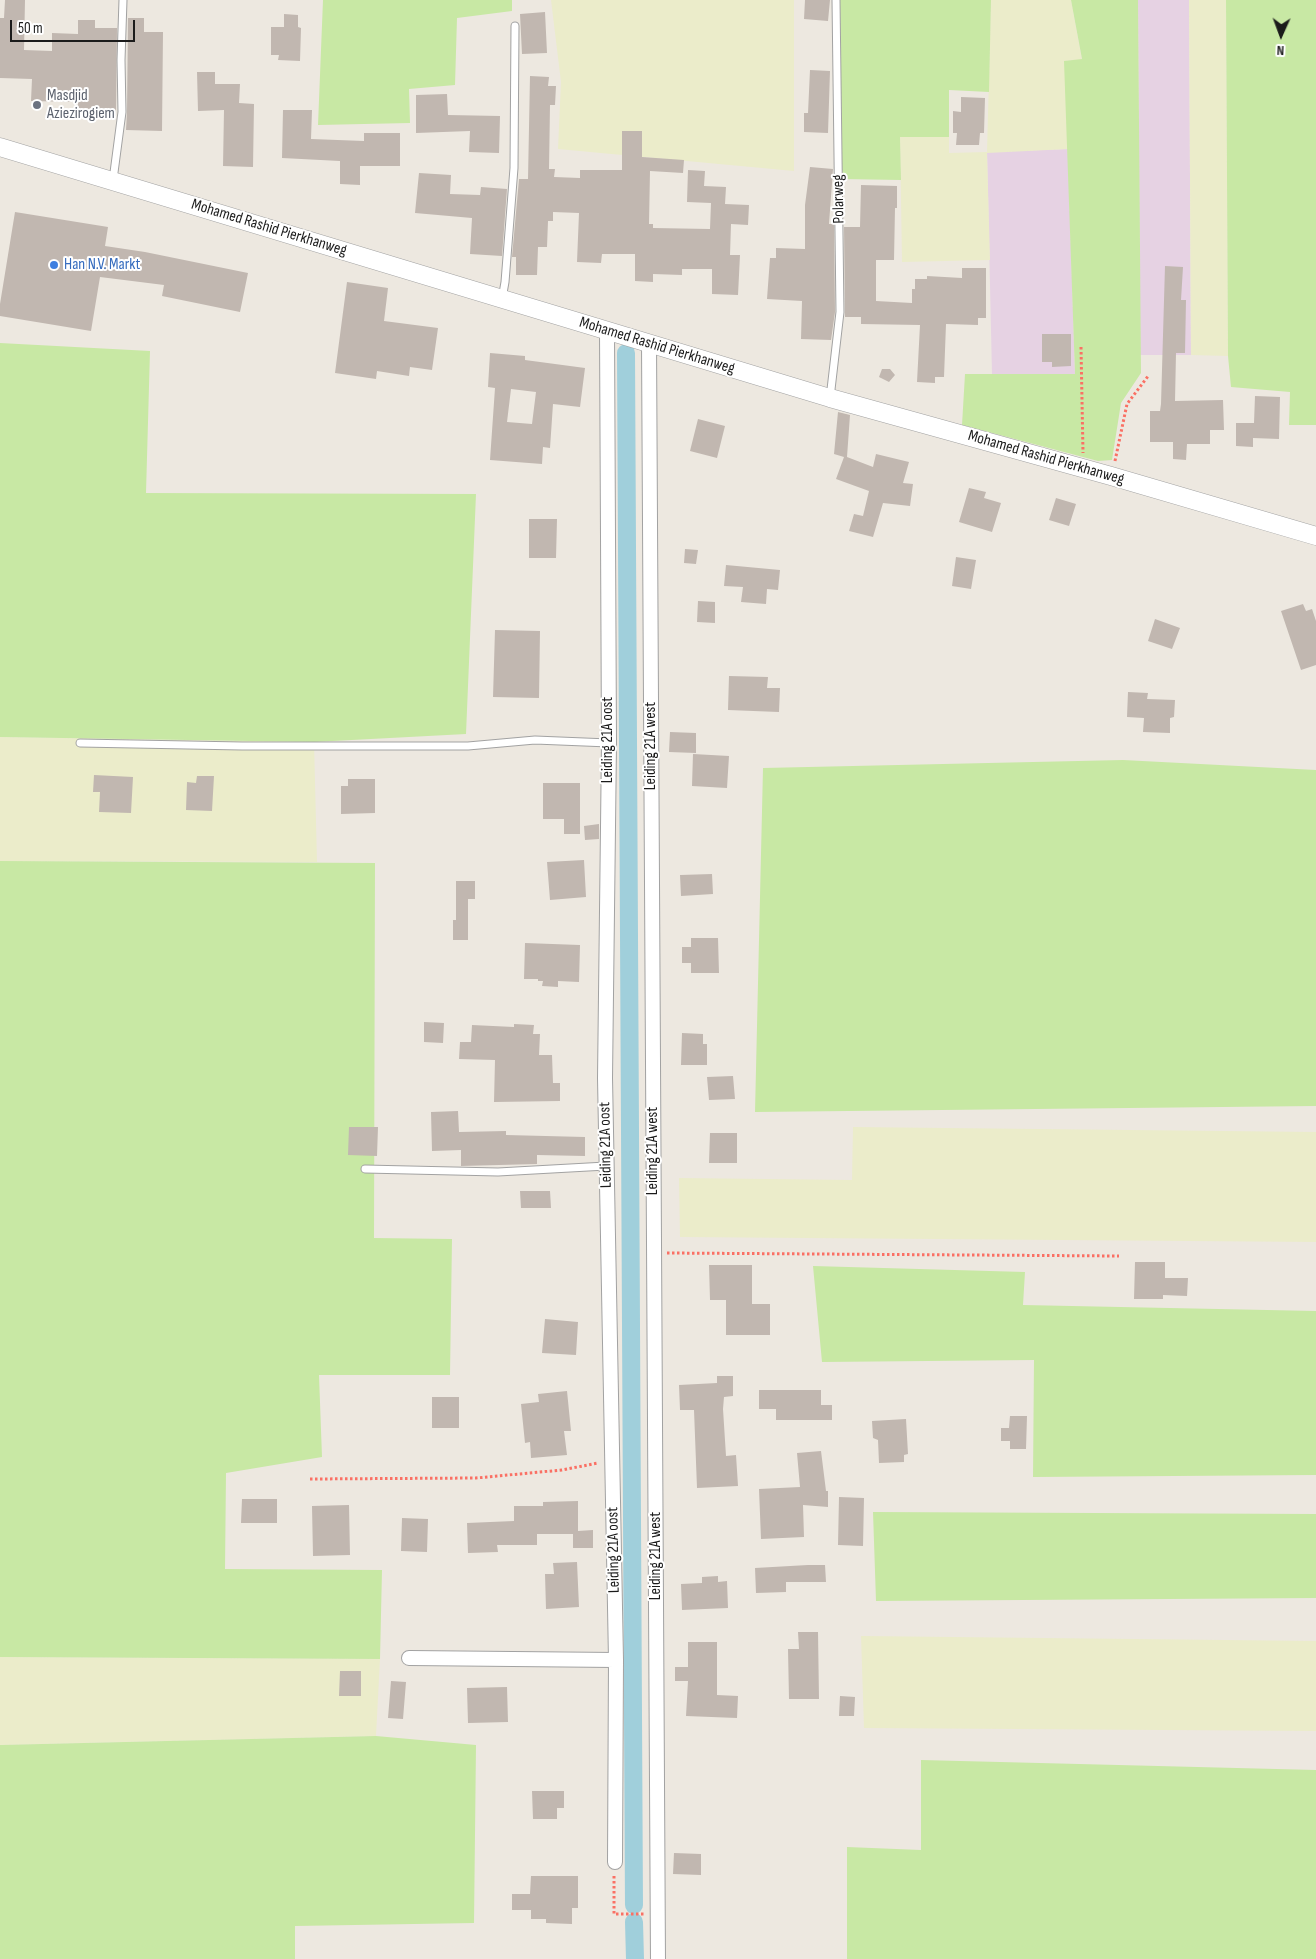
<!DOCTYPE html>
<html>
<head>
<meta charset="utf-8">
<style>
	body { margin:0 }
	#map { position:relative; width:1316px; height:1959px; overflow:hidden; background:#ede8e0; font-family:"Sofia Sans Condensed",sans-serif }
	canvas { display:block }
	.north { position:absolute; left:1256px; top:10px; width:50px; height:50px; -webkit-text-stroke:4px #fff; paint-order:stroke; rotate:182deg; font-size:14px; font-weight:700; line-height:20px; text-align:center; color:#1b1b1b }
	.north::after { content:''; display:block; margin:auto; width:18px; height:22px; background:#1b1b1b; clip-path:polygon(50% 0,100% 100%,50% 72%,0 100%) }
	.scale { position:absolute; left:10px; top:20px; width:125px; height:22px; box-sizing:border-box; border:2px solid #1b1b1b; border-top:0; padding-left:6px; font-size:15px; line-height:18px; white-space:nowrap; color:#1b1b1b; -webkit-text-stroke:4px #fff; paint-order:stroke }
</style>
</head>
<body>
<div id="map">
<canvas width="1316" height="1959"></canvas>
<div class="north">N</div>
<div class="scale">50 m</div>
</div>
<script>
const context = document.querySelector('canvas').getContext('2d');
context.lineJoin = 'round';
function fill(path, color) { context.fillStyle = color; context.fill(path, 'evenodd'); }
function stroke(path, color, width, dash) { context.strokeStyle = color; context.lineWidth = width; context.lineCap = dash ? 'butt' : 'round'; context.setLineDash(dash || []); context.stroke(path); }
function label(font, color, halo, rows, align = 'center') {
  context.font = font + ' "Sofia Sans Condensed",sans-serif'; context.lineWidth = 4; context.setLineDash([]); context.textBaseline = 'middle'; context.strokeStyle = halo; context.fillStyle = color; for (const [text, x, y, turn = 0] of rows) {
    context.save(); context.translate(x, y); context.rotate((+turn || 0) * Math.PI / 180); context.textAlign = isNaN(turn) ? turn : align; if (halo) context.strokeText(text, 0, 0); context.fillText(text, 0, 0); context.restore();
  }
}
const industrial = new Path2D(`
	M1138 0H1189L1191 355H1140Z
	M1068 149 1075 375 992 374 987 152Z`);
const farmland = new Path2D(`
	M551 0H794V171L558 149 561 82Z
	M991 0H1071L1082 60 1065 61 1068 149 987 153 990 260 902 262 900 137H949V153L987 152Z
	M1189 0H1226L1228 356 1191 355Z
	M0 737 314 742 317 862 0 861Z
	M853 1127 1316 1132V1242L680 1237 679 1178 852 1180Z
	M861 1636 1316 1641V1731L864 1728Z
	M0 1657 380 1659 376 1736 0 1745Z`);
const grass = new Path2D(`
	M323 0H512V11L457 18 455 85 409 89 410 123 318 125Z
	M840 0H991L989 92 949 90V137H900L901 180 842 179Z
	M1071 0H1138L1141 373 1121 403 1112 460 1098 461 962 425 965 374H1075L1064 61 1082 59Z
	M1226 0H1316V425H1289L1290 392 1231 387 1228 356Z
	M0 343 150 351 146 493 476 494 466 734 314 742 0 737Z
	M1123 760 1316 770V1106L755 1112 763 768Z
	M0 861 375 863 374 1238 452 1239 450 1375H319L322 1457 226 1473 225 1569 382 1570 380 1659 0 1657Z
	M813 1266 1025 1272 1023 1305 1316 1311V1475L1033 1477 1034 1360 822 1362Z
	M873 1512 1316 1514V1598L876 1601Z
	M376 1736 476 1745 474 1923 295 1926V1959H0V1745Z
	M921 1760 1316 1770V1959H847V1847L921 1850Z`);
const canal = new Path2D(`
	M626 353 634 1905
	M634 1922 635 1959`);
const building = new Path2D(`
	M5 0H25L24 50 52 51V33L78 34V20H95V28H117L116 116 90 117V110H78V102L31 101 32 79 0 78V18H4Z
	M805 0H830L828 21 804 19Z
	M545 12 547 53 522 54 520 14Z
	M284 14 298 15V27L301 28 300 61 278 60 279 55H271V27H284Z
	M128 18H144V32H163L162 131 126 130 127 112Z
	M810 70 830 71 828 133 804 132V113H808Z
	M197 72H215V84H240L239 103 254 104 253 167 223 166 224 110 198 111Z
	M530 76 549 77 548 86H556L555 105H550L549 169H555L554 177 580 178V170H622V131H642V157L684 160 683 173 650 171 649 224H653V228L710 229 711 203 687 202 688 170 705 171 704 186 726 187 725 204 749 205 748 225 731 224 730 255H740L738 295 712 294V269H682V275L653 274V282L635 281V254H602L601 263 577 262 579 213 553 212V221H548L547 247H538L537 275H516V257H512L519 179H528Z
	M447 94 448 115 500 116 499 153 469 152 470 131 416 133V95Z
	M961 97 985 98 984 133H980L979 145H956L957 133H953V111L961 112Z
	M283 110H312L311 139 364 141V133H400V166H360V185L340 184V161L282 158Z
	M810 167 833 169 829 224H834L835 312 831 340 801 339 802 301 767 299 770 258H776V248L805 249V205Z
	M419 173 451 175 450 194 480 195 481 187 507 189 502 256 470 254 472 218 415 213Z
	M861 185 897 186V208H895L894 260H876V301L912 303V289H915V279H927V276L962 278V268H986V318H978V325L946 324 944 377H935V383L917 382 920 325 861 324V317H845L844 227H860Z
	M15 212 108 227 105 246 145 252 248 273 240 312 162 296 164 285 100 277 91 331 0 316V304Z
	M1165 266 1183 267 1181 300H1186L1185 353H1176L1175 401 1223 400 1224 430H1210V444H1187L1186 460 1173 459V442H1150V411H1160L1161 404Z
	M347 282 388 288 384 321 438 328 432 370 410 367 409 376 377 371 376 379 335 373Z
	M1042 334H1071V366L1052 367V362H1042Z
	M490 353 525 356V360L585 368 580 407 553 404 550 448 543 447 542 464 490 460 495 388 488 387ZM511 389 536 392 532 424 507 422Z
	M882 369H890L895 375 889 382 879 377Z
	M1255 396 1280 397 1279 439 1253 438V447L1236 446V423H1254Z
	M838 412 850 415 847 457 873 467 876 454 909 462 903 483 913 484 910 506 883 503 873 537 849 531 854 514 863 516 869 491 836 479 844 457 834 454Z
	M698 419 725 426 717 458 690 451Z
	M969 488 986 492 984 498 1001 503 992 532 959 522Z
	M1056 498 1076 504 1069 526 1049 520Z
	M529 519H557L556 558H529Z
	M685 549 698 550 696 564 684 563Z
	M956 557 976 560 971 589 952 586Z
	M726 565 780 570 778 590 767 589 766 604 741 602 743 587 724 586Z
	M698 601 715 602V623L697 622Z
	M1303 604 1306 611 1312 609 1316 621V665L1301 670 1281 611Z
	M1155 619 1180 628 1172 649 1148 641Z
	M495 630 540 631 539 698 493 697Z
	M729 676 768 677 767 688H780L779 712 728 710Z
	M1128 692 1148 693 1147 699 1175 700 1174 717 1170 718V733L1143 732 1144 718 1127 717Z
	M670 732 696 733V753L669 752Z
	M693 754 729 756 727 788 692 786Z
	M94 775 133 777 131 813 99 812 100 792H93Z
	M197 776H214L212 811 186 810 187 782 196 783Z
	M348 779H375V813L341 814V786H348Z
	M543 783H580V834H564V819H543Z
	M599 824V839L585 840 584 826Z
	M584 860 586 897 550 900 547 862Z
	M712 874 713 894 681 896 680 875Z
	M456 881H475V899H468V940H453V920H456Z
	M691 938H718L719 973H691V963H682V947H691Z
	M525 943 580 945 579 982 558 981V987L542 986 543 981H538V979H524Z
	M424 1022 444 1023 443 1043 424 1042Z
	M514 1024 534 1025 533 1034H540L539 1055H552L553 1083H560V1101L494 1102 495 1060 459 1059 460 1042H471L472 1025 514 1027Z
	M682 1033 703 1034V1044H707V1065H681Z
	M733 1076 735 1099 709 1100 707 1077Z
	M458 1111 459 1132 506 1131V1135L585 1137V1156L537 1155V1164L461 1166V1150L432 1151 431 1112Z
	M349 1127H378L377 1156 348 1155Z
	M710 1133H737V1163H709Z
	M520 1191H550L551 1208H521Z
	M1135 1262H1165V1278H1188L1187 1296 1163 1295V1299H1134Z
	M709 1265H752V1304H770V1335H726V1300H710Z
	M545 1319 578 1322 576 1355 542 1353Z
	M717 1376H733V1396L724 1397 723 1409 726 1456 736 1455 738 1486 697 1488 694 1410H680L679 1385 717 1383Z
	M759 1390H821V1405H832V1420H776V1409H759Z
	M567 1391 571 1431H564L567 1455 531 1458 530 1442 525 1443 521 1404 539 1402 538 1394Z
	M432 1397H459V1428H432Z
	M1010 1416H1027L1026 1449H1010V1441H1001V1428H1009Z
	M906 1419 908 1454 904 1455V1462L879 1463 878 1440 873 1438 872 1421Z
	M821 1451 826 1491H828V1507L803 1505 804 1537 761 1539 759 1489 800 1487 797 1453Z
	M839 1497 864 1498 863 1546 838 1545Z
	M242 1499H277V1523H241Z
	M578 1501V1531L593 1530V1548H573V1534H537V1545H497L498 1552 468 1553 467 1523 514 1521V1506H543V1502Z
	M349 1505 350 1555 313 1556 312 1506Z
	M402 1518 428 1519 427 1552 401 1551Z
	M577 1562 579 1607 546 1609 545 1574H554L553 1563Z
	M808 1565H825L826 1582H786V1592L756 1593 755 1568Z
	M718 1576V1582L727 1581 728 1608 682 1610 681 1584 702 1583V1577Z
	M798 1632H818L819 1699H789L788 1649H799Z
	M688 1642H717V1695L738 1696 737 1718 686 1716 688 1681H675V1667H688Z
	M340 1671H361V1696H339Z
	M391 1681 406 1682 403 1719 388 1718Z
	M507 1687 508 1722 468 1723 467 1688Z
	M840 1696 855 1697 854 1716H839Z
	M532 1791H564V1808H557V1819H533Z
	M674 1853 701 1854V1875L673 1874Z
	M531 1876H578V1908H572V1924L546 1923V1919H531V1910H512V1894H530Z`);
const path = new Path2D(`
	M1081 347 1083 453
	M1115 461 1127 404 1149 375
	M667 1253 1119 1256
	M310 1479 476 1478 562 1470 598 1463
	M614 1876V1914H644`);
const service = new Path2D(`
	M113 180 122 112 121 60 123 0
	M502 299 505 282 514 168 515 26
	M830 398 840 312 836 0
	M80 743 242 746H468L535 740 609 743
	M365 1169 498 1172 606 1166`);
const minor = new Path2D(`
	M607 331 609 743 605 1078 616 1660 615 1862
	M649 343 658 1959
	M409 1658 616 1660`);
const tertiary = new Path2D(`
	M0 147 830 398 1111 476 1316 536`);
const markers = [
	[37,105,5,"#6b7280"],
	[54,265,5,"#3f7fe0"]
];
const worshipNames = [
	["Masdjid",47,96],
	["Aziezirogiem",47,114]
];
const streetNames = [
	["Polarweg",839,199,-91],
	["Mohamed Rashid Pierkhanweg",269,228,17],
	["Mohamed Rashid Pierkhanweg",657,346,17],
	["Mohamed Rashid Pierkhanweg",1046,458,16],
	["Leiding 21A oost",608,740,-90],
	["Leiding 21A west",651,746,-90],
	["Leiding 21A oost",606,1145,-91],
	["Leiding 21A west",653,1151,-90],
	["Leiding 21A oost",614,1550,-91],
	["Leiding 21A west",656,1556,-90]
];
const shopNames = [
	["Han N.V. Markt",64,265]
];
fill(industrial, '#e6d2e3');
fill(farmland, '#ebecca');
fill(grass, '#c8e8a4');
stroke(canal, '#a0cfdb', 18);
fill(building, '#c1b7b0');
stroke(service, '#a2a2a2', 9);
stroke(minor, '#a2a2a2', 16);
stroke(tertiary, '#a2a2a2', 19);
stroke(path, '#fa7064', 3, [2.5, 2.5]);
stroke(service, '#fff', 7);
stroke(minor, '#fff', 14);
stroke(tertiary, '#fff', 18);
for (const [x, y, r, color] of markers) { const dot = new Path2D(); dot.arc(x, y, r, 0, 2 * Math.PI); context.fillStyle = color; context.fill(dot); stroke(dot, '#fff', 2); }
label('16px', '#5b616d', '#fff', worshipNames, 'left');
label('16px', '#1b1b1b', '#fff', streetNames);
label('16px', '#366cbe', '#fff', shopNames, 'left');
</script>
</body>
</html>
